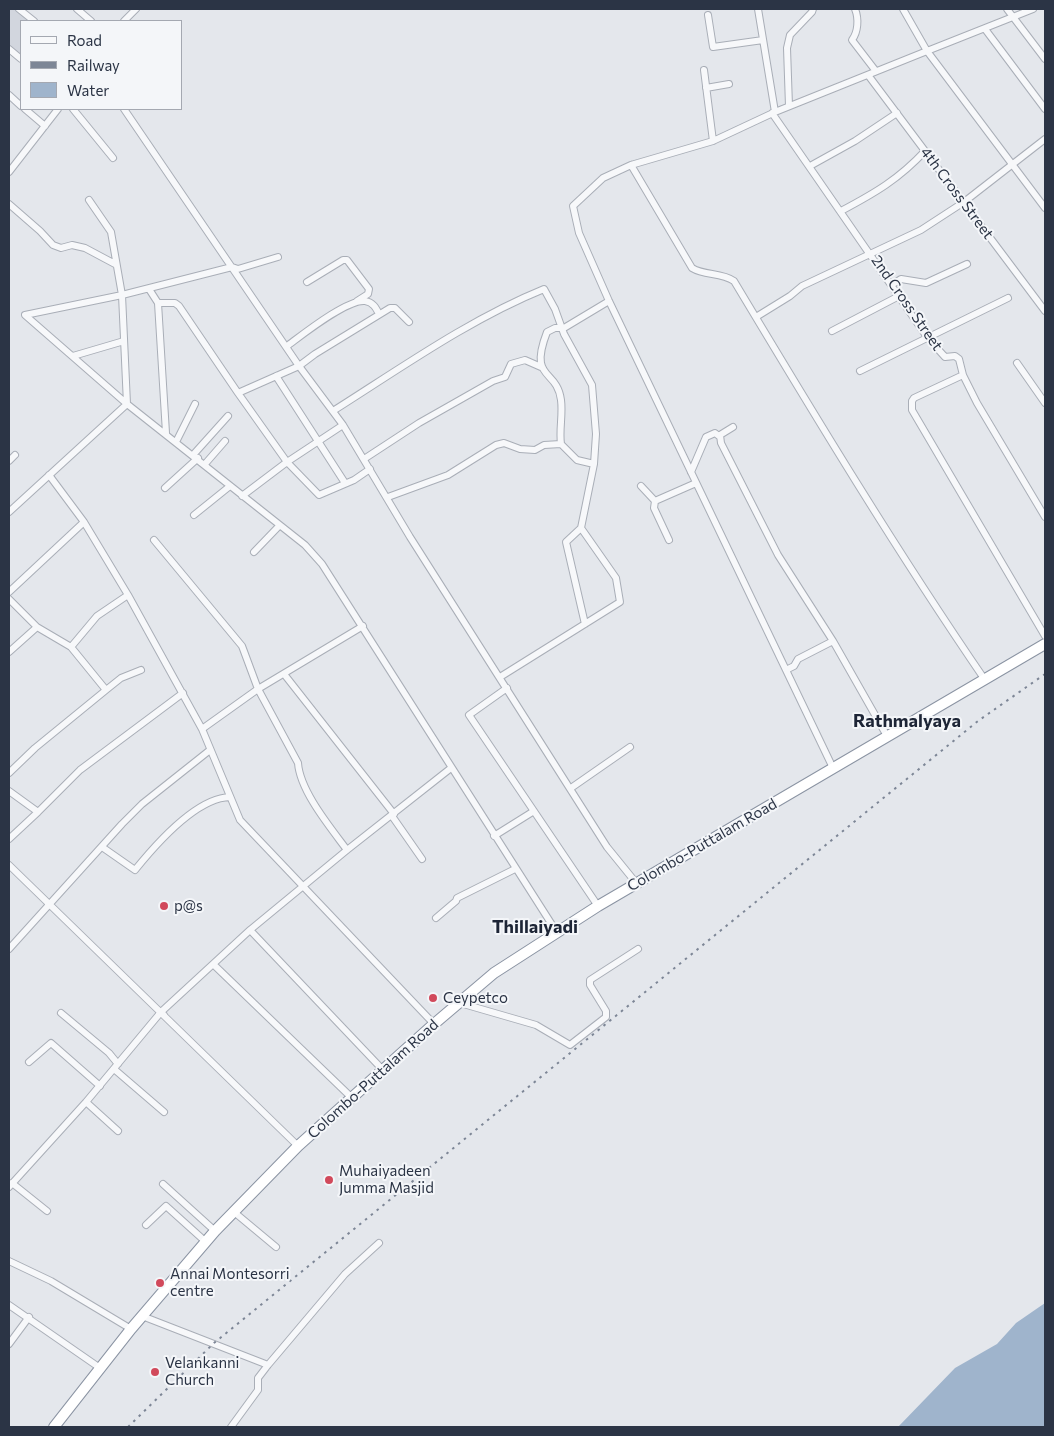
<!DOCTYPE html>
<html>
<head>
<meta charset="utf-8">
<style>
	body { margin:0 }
	#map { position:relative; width:1054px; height:1436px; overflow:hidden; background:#e4e7ec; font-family:Commissioner,sans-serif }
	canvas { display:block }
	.frame { position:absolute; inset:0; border:10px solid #2b3445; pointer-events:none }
	.legend { position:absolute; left:20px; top:20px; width:162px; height:90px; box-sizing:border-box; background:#f4f6f9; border:1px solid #a4a8b1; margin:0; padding:6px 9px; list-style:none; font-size:15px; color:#2b3445 }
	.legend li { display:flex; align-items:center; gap:10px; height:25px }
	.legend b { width:25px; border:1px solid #a4a8b1 }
</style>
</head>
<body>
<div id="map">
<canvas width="1054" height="1436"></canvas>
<div class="frame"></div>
<ul class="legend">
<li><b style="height:6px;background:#f7f8fa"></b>Road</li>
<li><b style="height:6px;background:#7d8696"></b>Railway</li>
<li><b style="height:14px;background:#9fb4cc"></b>Water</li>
</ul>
</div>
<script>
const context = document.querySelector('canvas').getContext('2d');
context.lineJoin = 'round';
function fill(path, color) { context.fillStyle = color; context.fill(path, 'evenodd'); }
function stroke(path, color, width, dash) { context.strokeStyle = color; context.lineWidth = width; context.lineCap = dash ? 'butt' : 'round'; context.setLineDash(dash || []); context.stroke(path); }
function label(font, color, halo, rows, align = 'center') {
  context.font = font + ' Commissioner,sans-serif'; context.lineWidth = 4; context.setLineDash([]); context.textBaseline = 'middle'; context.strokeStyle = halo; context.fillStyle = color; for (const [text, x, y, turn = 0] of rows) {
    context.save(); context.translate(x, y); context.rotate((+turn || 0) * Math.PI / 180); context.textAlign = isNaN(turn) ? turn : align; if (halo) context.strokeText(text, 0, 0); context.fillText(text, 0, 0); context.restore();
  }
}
const built = new Path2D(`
	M9 9H15L30 21H21V57L9 47Z`);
const water = new Path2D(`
	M1045 1303V1427H898L955 1368 997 1344 1016 1323Z`);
const minor = new Path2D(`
	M19 9 34 21
	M77 9 91 21
	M758 9 775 112
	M855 9C859 19 858 32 852 40L875 70
	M903 9 927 51 1033 9
	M1007 9 1045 59
	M708 15 713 47 763 40
	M124 21 136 9
	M985 29 1045 109
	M9 49 21 59
	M704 70 713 141
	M868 75 1045 311
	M706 88 729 84
	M9 95 21 106
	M789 106 787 48 790 35 812 12 813 9
	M25 109 45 126
	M73 109 113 158
	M124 109 299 366 343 425 410 537 607 847 637 884
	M772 113 927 337 945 357 955 356 959 359 963 375 977 403 1045 517
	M631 165 603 178 573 206 579 233 609 301 833 768
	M810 166 855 141 897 113
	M9 172 58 109
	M89 200 111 232 122 295 25 315 127 404
	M9 204 40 231 53 245 61 248 72 245 85 248 115 264
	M841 211C875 193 899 179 925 151
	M307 282 343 260H347L369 289 368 294 357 301
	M893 284 901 279 926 283 967 264
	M149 289 158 303H175L179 306 238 393
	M158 303 166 433
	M756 317 790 296 802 286 921 230 964 202 1045 139
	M832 331 901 295
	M287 346C302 335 347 299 365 301 373 302 376 308 379 314
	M73 356 124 341
	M1017 363 1045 403
	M860 371 1008 298
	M963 375 914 398 912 401V410L1045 636
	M276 376 345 483
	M127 404 122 295 232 267 238 269 278 257
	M333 411C401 368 470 319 544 289L555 309 564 334 592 385 596 434 594 464 581 528
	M733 427 720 435 721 443 778 555 833 641 887 736
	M176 442 195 404
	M193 455 228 416
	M364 459 419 423 493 381 505 377 511 364 525 360 541 367
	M9 461 15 455
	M205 464 225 441
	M594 464 577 460 561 444C559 429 563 415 561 400 557 368 528 381 547 332L555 328H564L609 301
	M370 469 354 480 319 495 287 462 238 393 299 366 315 354 390 308H395L409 322
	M691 472 706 437 715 433 720 437
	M49 475 84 522 128 595 202 729 240 820 434 1024
	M641 486 655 501
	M165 488 198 458
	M242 496 287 462 343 425
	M388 497 448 475 496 445 504 443 520 449 535 450 544 445 561 444
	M655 501 696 483
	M655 501 654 508 669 540
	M9 512 127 404 305 545 322 564 556 931
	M194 515 230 486
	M154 540 242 646 258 689 363 626
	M254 552 279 526
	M9 592 84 522
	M9 599 37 627 9 652
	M37 627 71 647 97 616 128 595
	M786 670 794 666 798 659 833 641
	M284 674 394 814
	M500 677 620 602 616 578 581 528 566 542 585 624
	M985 680C896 550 815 416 734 281 721 272 705 276 692 268L631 165 713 141 775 112 927 51 1045 208
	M507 688 469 715 598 906
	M106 690 121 678 141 670
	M202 729 258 689 298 763C300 791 330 827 347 850
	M9 773 35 748 106 690 71 647
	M571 788 630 747
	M9 791 38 812 9 839
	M38 812 80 770 183 693
	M392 816 422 859
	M494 836 534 811
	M102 847 135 870C156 844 196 798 230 797
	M9 865 298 1146
	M436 918 456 901 457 898 515 869
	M250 930 382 1069
	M9 949 122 824 142 804 210 750
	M213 964 351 1097
	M460 1003 536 1025 570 1045 606 1017V1011L590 985V980L638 949
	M161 1012 250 930 347 850 451 768
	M61 1013 109 1053 118 1064
	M29 1062 51 1043 100 1086
	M114 1069 164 1112
	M86 1102 118 1131
	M12 1183 47 1211
	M163 1184 215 1231
	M9 1187 86 1102 161 1012 164 1015
	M234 1212 276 1247
	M146 1225 166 1206 206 1242
	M9 1261 51 1281 131 1329
	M9 1305 100 1368
	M142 1316 268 1365
	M9 1344 29 1317
	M231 1427 258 1390V1378L268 1365 345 1274 379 1243`);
const trunk = new Path2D(`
	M54 1427 131 1329 215 1231 298 1146 434 1024 494 973 598 906 1045 644`);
const rail = new Path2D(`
	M128 1427 214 1343 978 721 1045 674`);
const markers = [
	[164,906,5,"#d1495b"],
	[433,998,5,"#d1495b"],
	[329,1180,5,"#d1495b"],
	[160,1283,5,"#d1495b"],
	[155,1372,5,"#d1495b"]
];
const streetNames = [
	["4th Cross Street",957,193,53],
	["2nd Cross Street",907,303,55],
	["Colombo-Puttalam Road",702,845,-30],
	["Colombo-Puttalam Road",373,1079,-42]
];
const poiNames = [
	["p@s",174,906],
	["Ceypetco",443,998],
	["Muhaiyadeen",339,1171],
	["Jumma Masjid",339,1188],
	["Annai Montesorri",170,1274],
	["centre",170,1291],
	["Velankanni",165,1363],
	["Church",165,1380]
];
const quarterNames = [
	["Rathmalyaya",907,721],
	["Thillaiyadi",535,927]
];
fill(built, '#d2d6de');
fill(water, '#9fb4cc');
stroke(minor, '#a9aeb7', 8);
stroke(trunk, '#8b94a3', 12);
stroke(minor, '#f7f8fa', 6);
stroke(trunk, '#fff', 10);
stroke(rail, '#7d8696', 2, [2.5, 5]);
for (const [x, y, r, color] of markers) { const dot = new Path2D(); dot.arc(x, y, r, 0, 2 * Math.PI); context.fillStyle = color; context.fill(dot); stroke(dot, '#f4f6f9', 2); }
label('15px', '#2b3445', '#f4f6f9', streetNames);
label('15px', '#2b3445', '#f4f6f9', poiNames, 'left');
label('bold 18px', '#1d2536', '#f4f6f9', quarterNames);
</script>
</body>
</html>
